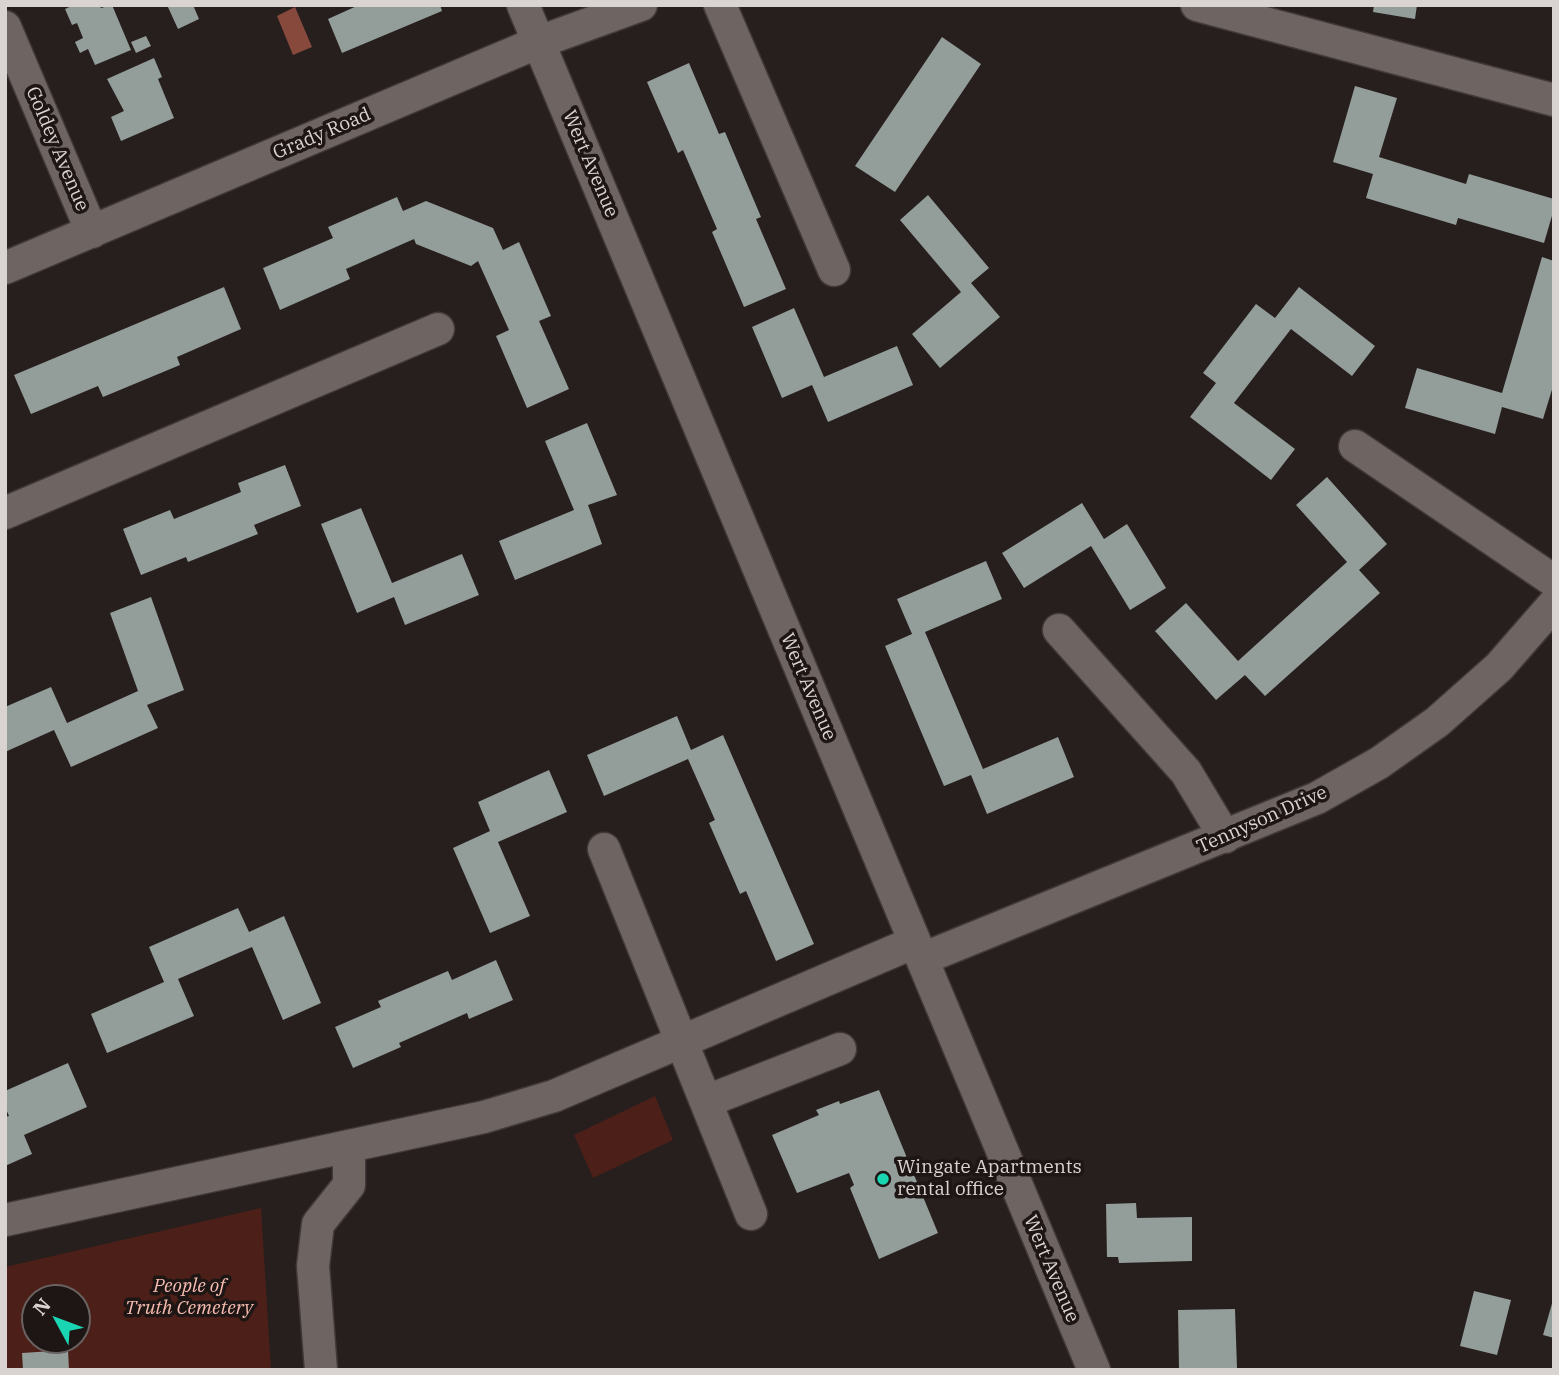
<!DOCTYPE html>
<html>
<head>
<meta charset="utf-8">
<style>
	body { margin:0 }
	#map { position:relative; width:1559px; height:1375px; overflow:hidden; background:#271f1e; font-family:"IBM Plex Serif",serif }
	canvas { display:block }
	.frame { position:absolute; inset:0; border:7px solid #d9d3d2; pointer-events:none }
	.north { position:absolute; left:21px; top:1284px; width:70px; height:70px; box-sizing:border-box; background:#1e1614; border:2px solid #696260; border-radius:50%; rotate:311deg; font-size:19px; font-weight:700; line-height:28px; text-align:center; color:#d9d3d2 }
	.north::after { content:''; display:block; margin:auto; width:24px; height:32px; background:#1ad5b2; clip-path:polygon(50% 0,100% 100%,50% 72%,0 100%) }
</style>
</head>
<body>
<div id="map">
<canvas width="1559" height="1375"></canvas>
<div class="frame"></div>
<div class="north">N</div>
</div>
<script>
const context = document.querySelector('canvas').getContext('2d');
context.lineJoin = 'round';
function fill(path, color) { context.fillStyle = color; context.fill(path, 'evenodd'); }
function stroke(path, color, width, dash) { context.strokeStyle = color; context.lineWidth = width; context.lineCap = dash ? 'butt' : 'round'; context.setLineDash(dash || []); context.stroke(path); }
function label(font, color, halo, rows, align = 'center') {
  context.font = font + ' "IBM Plex Serif",serif'; context.lineWidth = 7; context.setLineDash([]); context.textBaseline = 'middle'; context.strokeStyle = halo; context.fillStyle = color; for (const [text, x, y, turn = 0] of rows) {
    context.save(); context.translate(x, y); context.rotate((+turn || 0) * Math.PI / 180); context.textAlign = isNaN(turn) ? turn : align; if (halo) context.strokeText(text, 0, 0); context.fillText(text, 0, 0); context.restore();
  }
}
const green = new Path2D(`
	M655 1096 673 1140 593 1178 574 1135Z
	M261 1208 271 1370H5V1267ZM35 1298H77V1340H35Z`);
const water = new Path2D(`
	M295 7 312 47 293 55 277 16Z`);
const building = new Path2D(`
	M74 5H99L101 8 112 5 131 50 95 65 88 49 80 53 75 42 83 38 77 23 72 25 65 9Z
	M167 5H193L199 19 178 29Z
	M359 5H440L442 11 342 53 328 19Z
	M1374 5H1417L1415 19 1373 12Z
	M146 36 151 46 136 53 131 42Z
	M942 37 981 64 895 192 855 166Z
	M154 58 162 77 158 79 174 118 121 141 111 117 124 111 107 79Z
	M689 63 719 134 725 132 761 217 756 219 786 289 744 307 712 232 717 229 683 150 678 153 647 82Z
	M1355 86 1397 98 1379 157 1466 184 1469 174 1554 199V209L1544 243 1458 218 1456 225 1366 198 1373 174 1333 162Z
	M928 195 989 268 971 283 1000 317 940 368 912 334 961 292 900 220Z
	M397 197 403 211 426 201 493 228 503 250 519 242 551 316 539 321 569 389 527 408 496 336 509 330 478 261 471 266 416 244 414 239 346 269 350 279 280 310 263 268 333 238 328 227Z
	M1542 257 1554 261V383L1543 419 1502 407 1495 434 1405 408 1417 368 1502 393Z
	M224 287 241 329 177 357 180 365 103 397 98 386 31 414 14 375Z
	M1299 287 1375 346 1352 376 1291 329 1234 403 1295 449 1271 480 1190 417 1216 383 1203 373 1256 304 1275 318Z
	M794 308 824 377 897 346 913 385 828 422 812 385 782 398 752 327Z
	M587 423 617 495 588 505 602 544 515 580 499 541 574 510 545 441Z
	M285 465 301 506 254 525 258 534 188 562 186 557 141 575 123 529 170 510 174 519 241 492 238 483Z
	M1327 477 1387 544 1359 570 1380 593 1265 696 1245 675 1216 700 1155 631 1186 603 1238 661 1347 562 1296 505Z
	M1082 503 1104 539 1127 524 1166 588 1130 610 1091 546 1024 588 1002 553Z
	M361 508 392 583 462 554 479 595 405 625 394 597 357 613 321 524Z
	M986 561 1002 599 925 632 983 769 1058 737 1074 777 987 814 971 775 944 786 885 646 912 634 897 599Z
	M151 597 184 690 147 705 158 728 71 767 54 730 5 752V707L51 687 67 723 138 691 110 613Z
	M677 716 691 750 723 735 814 944 776 961 746 891 740 894 709 823 715 820 688 759 604 796 587 755Z
	M549 770 567 812 498 842 530 916 490 933 453 848 490 831 478 802Z
	M238 908 249 932 284 916 321 1003 283 1020 252 947 178 979 194 1016 107 1053 91 1014 164 982 149 947Z
	M496 960 513 1000 469 1019 467 1013 399 1043 401 1047 353 1068 335 1027 381 1007 378 1001 448 971 452 980Z
	M68 1063 87 1107 24 1135 32 1154 5 1166V1117L9 1116 5 1107V1091Z
	M879 1090 938 1233 879 1259 850 1188 854 1185 849 1173 797 1193 772 1135 819 1115 816 1110 839 1101 840 1104Z
	M1136 1203 1137 1218 1192 1217V1261L1119 1263 1118 1257H1107L1106 1204Z
	M1474 1291 1511 1300 1497 1355 1460 1346Z
	M1553 1300H1554V1338L1543 1335Z
	M1235 1309 1237 1368 1179 1369 1178 1310Z
	M68 1350 69 1370H23L22 1353Z`);
const minor = new Path2D(`
	M523 5 1094 1370
	M720 5 834 270
	M1197 5 1554 100
	M5 27 92 232
	M5 268 539 42 641 5
	M1355 446 1554 581
	M5 513 438 329
	M1059 630 1186 772 1225 837
	M604 849 751 1214
	M922 959 1317 798 1379 763 1437 722 1499 667 1554 604
	M707 1101 840 1049
	M5 1220 484 1117 554 1096 915 942
	M321 1370 313 1266 318 1224 349 1185V1146`);
const markers = [
	[883,1179,7,"#1ad5b2"]
];
const streetNames = [
	["Grady Road",322,134,-23],
	["Goldey Avenue",57,149,67],
	["Wert Avenue",590,164,67],
	["Wert Avenue",808,687,67],
	["Tennyson Drive",1262,820,-24],
	["Wert Avenue",1051,1269,67]
];
const poiNames = [
	["Wingate Apartments",897,1168],
	["rental office",897,1190]
];
const parkNames = [
	["People of",189,1287],
	["Truth Cemetery",189,1309]
];
fill(green, '#4c2018');
fill(water, '#88493d');
fill(building, '#939d9a');
stroke(minor, '#403938', 35);
stroke(minor, '#6e6462', 32);
for (const [x, y, r, color] of markers) { const dot = new Path2D(); dot.arc(x, y, r, 0, 2 * Math.PI); context.fillStyle = color; context.fill(dot); stroke(dot, '#1e1614', 2.5); }
label('19px', '#d9d3d2', '#1e1614', streetNames);
label('19px', '#d9d3d2', '#1e1614', poiNames, 'left');
label('italic 19px', '#f7bcb0', '#1e1614', parkNames);
</script>
</body>
</html>
